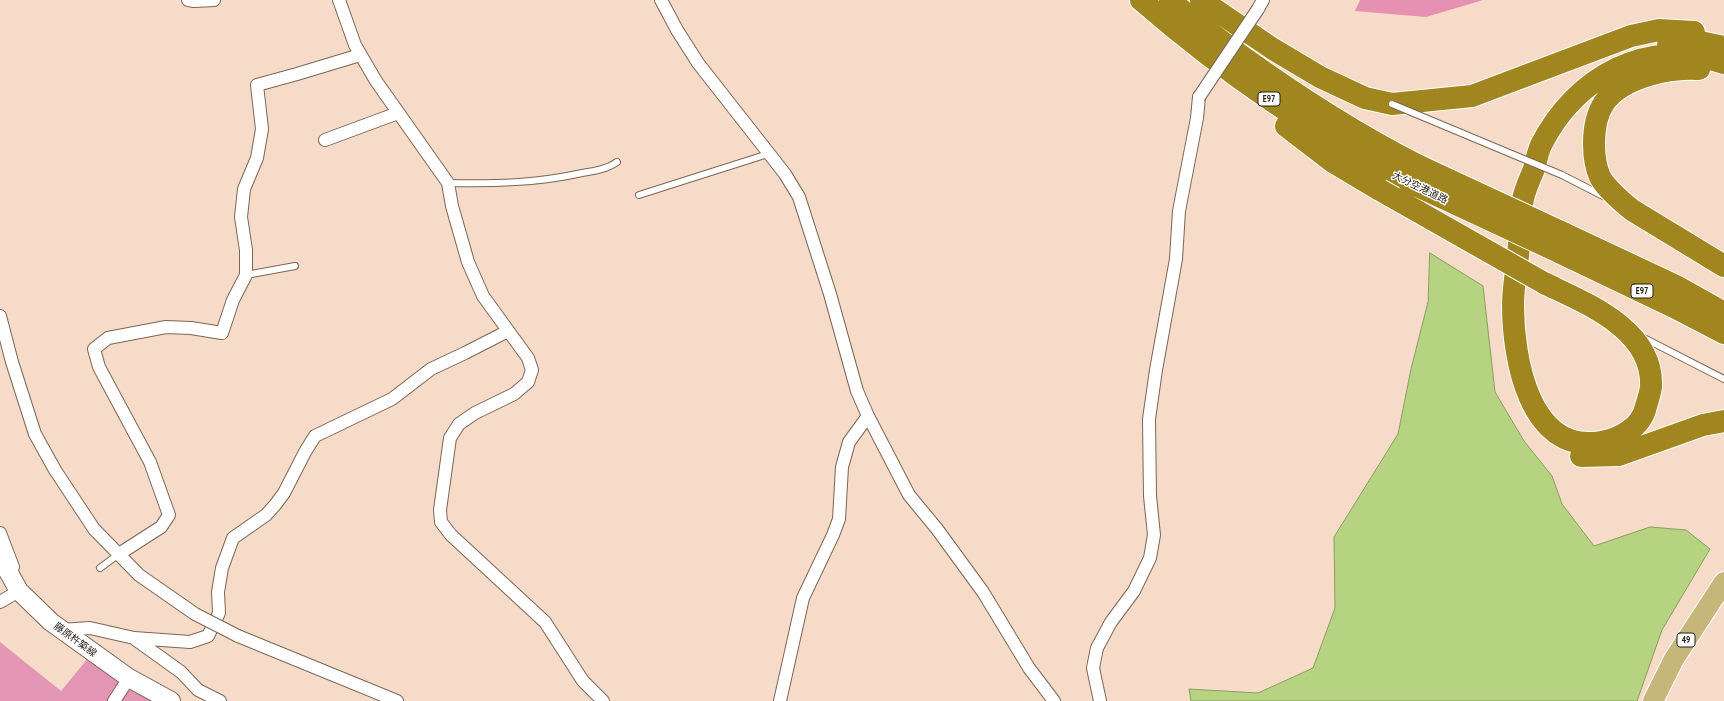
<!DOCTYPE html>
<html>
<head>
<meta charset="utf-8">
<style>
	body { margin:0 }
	canvas { display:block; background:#f5dbc8 }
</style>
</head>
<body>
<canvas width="1724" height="701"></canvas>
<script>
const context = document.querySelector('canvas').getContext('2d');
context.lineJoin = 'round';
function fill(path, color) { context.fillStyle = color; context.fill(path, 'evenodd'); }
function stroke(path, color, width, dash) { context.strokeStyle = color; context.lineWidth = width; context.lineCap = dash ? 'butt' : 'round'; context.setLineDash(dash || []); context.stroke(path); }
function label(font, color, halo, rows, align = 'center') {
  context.font = font + ' "PT Sans Narrow","Noto Sans JP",sans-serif'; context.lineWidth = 3; context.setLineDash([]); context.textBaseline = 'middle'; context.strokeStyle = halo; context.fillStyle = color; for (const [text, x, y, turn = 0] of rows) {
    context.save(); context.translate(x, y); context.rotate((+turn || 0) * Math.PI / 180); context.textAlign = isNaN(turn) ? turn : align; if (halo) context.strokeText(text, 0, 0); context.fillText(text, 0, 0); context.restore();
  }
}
const green = new Path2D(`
	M0 642 61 691 89 657 151 701H0Z`);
const forest = new Path2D(`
	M1360 0H1483L1426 17 1355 11Z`);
const water = new Path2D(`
	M1430 253 1483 286 1495 392 1524 441 1552 476 1562 504 1594 546 1650 527 1686 530 1710 549 1662 630 1637 701H1191L1189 689 1258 693 1313 668 1335 608 1334 537 1398 434 1411 369 1428 302Z`);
const lane = new Path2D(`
	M1562 175 1603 196
	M448 183C493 184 538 183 582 173 595 171 607 169 617 162
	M639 195 768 154
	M246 275 295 266
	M1640 336 1724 379
	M100 568 119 554`);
const street = new Path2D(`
	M188 0 194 1 214 0
	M339 0 355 45 376 81 448 183 452 206 468 262 483 296 528 358 532 370 528 382 514 394 475 413 459 424 450 438 440 510 441 522 451 535 545 622 583 681 603 701
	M661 0 677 30 698 63 785 174 799 197 830 294 857 391 868 416 909 495 937 529 983 592 1029 668 1054 701
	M1258 9 1263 0
	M325 140 398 113
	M0 316 12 362 35 434 55 470 94 529 139 575 195 614
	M0 533 13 567
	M119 554 161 527 169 515 150 462 99 367 94 349 108 338 166 327 191 328 222 333 233 300 246 275V250L241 217 244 189 257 158 262 129 257 85 297 74 360 55
	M0 602 19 591
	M61 630 90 628 134 638 190 642 208 636 219 613 218 592 222 568 233 538 266 515 275 505 284 493 305 452 315 436 392 399 431 369 465 353 508 331
	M238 636 397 701
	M135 639 181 672 198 690 220 701
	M114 701 129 678
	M780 701 803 598 833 535 839 519 842 467 849 442 868 416
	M1100 701 1093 668 1097 648 1111 622 1134 591 1150 558 1154 535 1150 496 1149 419 1156 370 1176 259 1179 211 1197 118 1199 97`);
const secondary = new Path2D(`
	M0 557 19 591 51 622 129 678 171 701`);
const primary = new Path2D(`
	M1653 701 1674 659 1724 582`);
const highway = new Path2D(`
	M1141 0C1223 71 1312 133 1409 182
	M1170 0C1192 20 1216 37 1240 55 1297 96 1356 134 1419 166
	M1201 0 1273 49 1320 77 1365 98 1392 104 1472 96 1631 36 1659 30 1694 32
	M1668 45 1700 42 1724 47
	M1699 69C1670 67 1622 77 1604 103 1596 115 1594 130 1594 144 1594 154 1596 168 1600 177 1605 187 1623 203 1632 210L1724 266
	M1286 126 1333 162 1380 190
	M1563 233 1678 287 1724 313
	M1559 252 1674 307 1724 333
	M1544 283C1585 303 1654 329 1651 387 1650 393 1648 400 1646 406 1642 427 1620 439 1601 442 1529 455 1513 357 1513 305 1513 289 1516 272 1518 256 1520 238 1519 218 1523 199 1525 189 1530 179 1534 169 1536 161 1538 152 1541 145 1576 76 1648 37 1724 63
	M1581 456 1619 455 1703 425 1724 421`);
const laneBridge = new Path2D(`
	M1392 104 1562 175`);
const streetBridge = new Path2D(`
	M1199 97 1258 9
	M195 614 238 636`);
const highwayBridge = new Path2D(`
	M1419 166 1563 233
	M1409 182 1559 252
	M1380 190 1544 283`);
const shields = [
	[1269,99,22],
	[1642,291,22],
	[1686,640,18]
];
const shieldNames = [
	["E97",1269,99],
	["E97",1642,291],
	["49",1686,640]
];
const streetNames = [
	["大分空港道路",1420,188,26],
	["藤原杵築線",75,640,36]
];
fill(green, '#e396b4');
fill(forest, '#e690b2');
fill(water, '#b6d381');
stroke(water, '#8b9d61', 1);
stroke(lane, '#7c6655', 8);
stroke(street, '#7c6655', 14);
stroke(secondary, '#7c6655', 20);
stroke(primary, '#fff', 22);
stroke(highway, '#fff', 24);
stroke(lane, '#fff', 6);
stroke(street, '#fff', 12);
stroke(secondary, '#fff', 18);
stroke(primary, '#c7b679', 20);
stroke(highway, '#a1851f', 22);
stroke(laneBridge, '#7c6655', 8, []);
stroke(streetBridge, '#7c6655', 14, []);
stroke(highwayBridge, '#fff', 24, []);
stroke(laneBridge, '#fff', 6);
stroke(streetBridge, '#fff', 12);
stroke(highwayBridge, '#a1851f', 22);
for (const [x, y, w] of shields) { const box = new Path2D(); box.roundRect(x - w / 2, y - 7, w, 14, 3); context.fillStyle = '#fff'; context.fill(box); stroke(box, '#271e17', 1); }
label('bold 9px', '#271e17', null, shieldNames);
label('10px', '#271e17', '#fff', streetNames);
</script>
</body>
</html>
